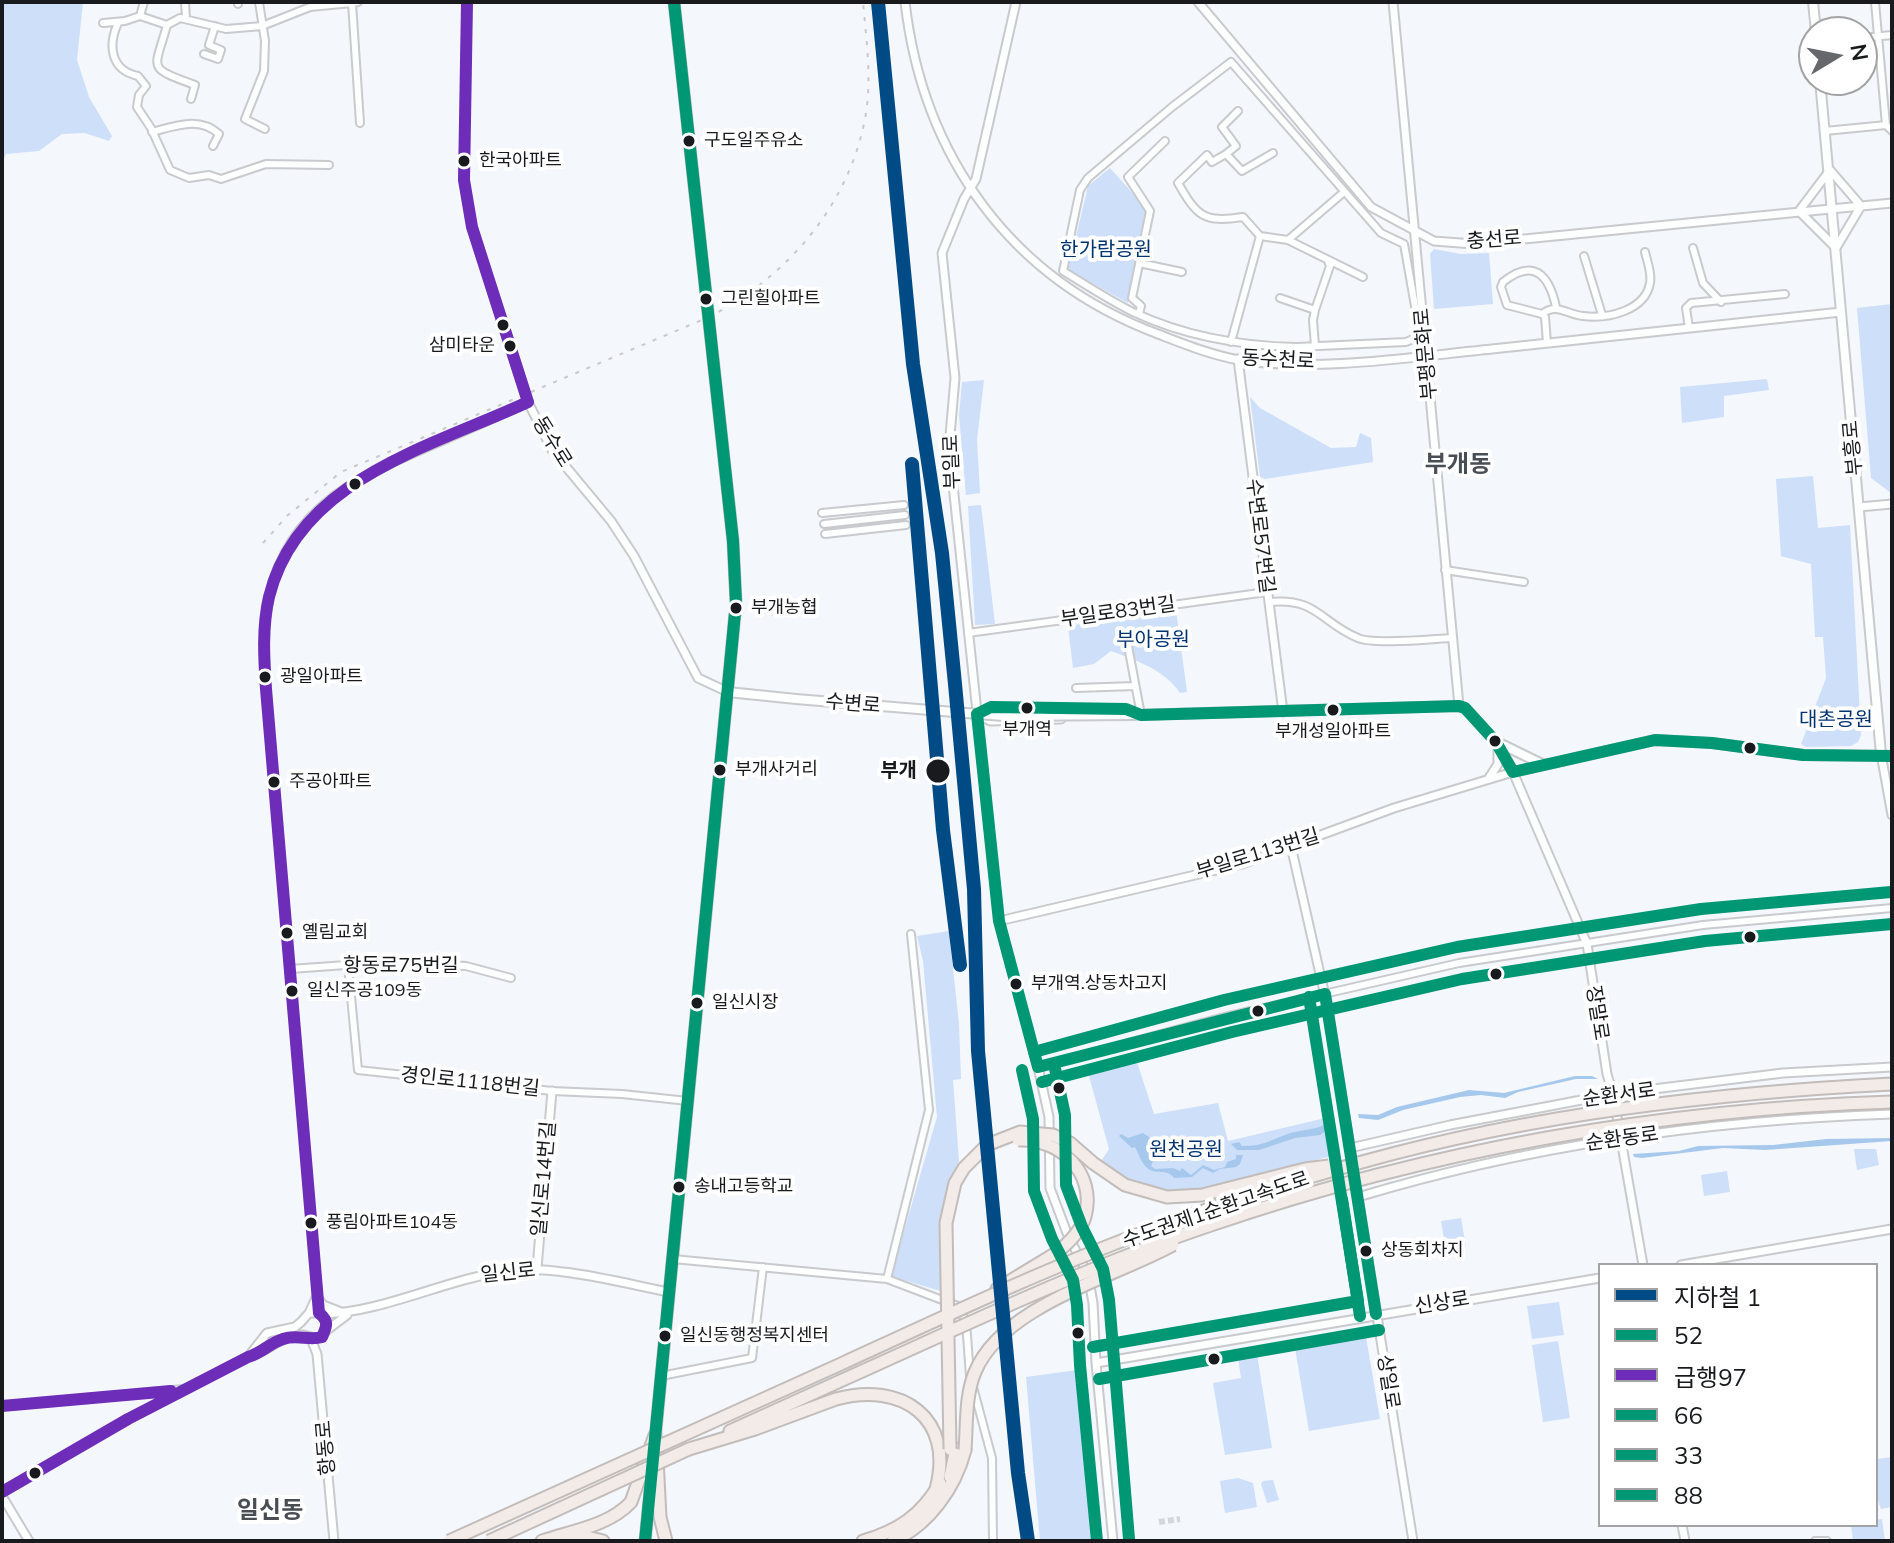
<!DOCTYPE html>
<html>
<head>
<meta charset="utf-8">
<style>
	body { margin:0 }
	#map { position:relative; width:1894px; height:1543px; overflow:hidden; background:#f4f7fb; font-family:Mulish,"Noto Sans KR",sans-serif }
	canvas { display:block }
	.frame { position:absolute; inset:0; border:4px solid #181a1d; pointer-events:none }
	.legend { position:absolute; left:1598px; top:1263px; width:280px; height:264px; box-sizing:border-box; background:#fff; border:2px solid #a3a3a5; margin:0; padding:10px 14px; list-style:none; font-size:24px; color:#181a1d }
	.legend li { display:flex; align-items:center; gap:16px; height:40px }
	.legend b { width:40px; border:2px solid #a3a3a5 }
	.north { position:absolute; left:1798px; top:16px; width:80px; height:80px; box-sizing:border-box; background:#fff; border:2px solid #a3a3a5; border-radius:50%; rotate:80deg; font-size:22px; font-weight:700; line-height:32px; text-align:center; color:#181a1d }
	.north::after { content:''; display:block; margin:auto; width:28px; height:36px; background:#65676b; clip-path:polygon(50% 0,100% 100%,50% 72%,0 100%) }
</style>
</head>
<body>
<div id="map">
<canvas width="1894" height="1543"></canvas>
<div class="frame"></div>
<ul class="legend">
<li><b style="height:10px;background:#004a85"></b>지하철 1</li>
<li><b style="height:10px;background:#009775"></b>52</li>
<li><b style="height:10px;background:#6e2db9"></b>급행97</li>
<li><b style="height:10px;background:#009775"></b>66</li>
<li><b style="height:10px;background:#009775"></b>33</li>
<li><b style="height:10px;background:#009775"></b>88</li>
</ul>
<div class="north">N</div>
</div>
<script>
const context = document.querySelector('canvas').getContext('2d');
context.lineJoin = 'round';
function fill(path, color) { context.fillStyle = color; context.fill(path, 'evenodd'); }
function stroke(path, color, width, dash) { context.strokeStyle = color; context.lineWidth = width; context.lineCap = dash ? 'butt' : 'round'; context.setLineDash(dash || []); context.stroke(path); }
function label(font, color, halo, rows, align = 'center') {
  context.font = font + ' Mulish,"Noto Sans KR",sans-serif'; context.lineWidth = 8; context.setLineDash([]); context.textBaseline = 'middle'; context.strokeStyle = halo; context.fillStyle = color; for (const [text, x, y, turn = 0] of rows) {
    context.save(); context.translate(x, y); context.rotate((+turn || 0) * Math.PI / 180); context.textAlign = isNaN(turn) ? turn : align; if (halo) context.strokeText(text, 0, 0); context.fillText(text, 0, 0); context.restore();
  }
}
const green = new Path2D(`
	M2 2H83L77 60 89 97 112 136 109 141 85 133 62 134 39 151 6 154 2 163Z
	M1110 168 1148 210 1128 303 1068 270 1088 186Z
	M1434 249 1461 254 1489 253 1493 304 1434 309 1430 254Z
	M1892 304V493H1891L1871 478 1857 308Z
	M1767 379 1769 390 1724 396V417L1682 423 1680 387Z
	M984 380 977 440 980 493 966 495 959 415 962 382Z
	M1250 397 1260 408 1331 448 1356 447 1360 433 1371 438 1373 462 1265 479 1260 477Z
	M1813 476 1818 528 1850 525 1861 735 1858 742 1851 746 1806 747 1801 744 1826 678 1823 637H1815L1811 564 1781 556 1776 479Z
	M981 505 995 624 975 625 968 506Z
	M1176 610 1187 692 1180 693C1165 670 1136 660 1111 651L1094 664 1073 668 1068 626Z
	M949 931 959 1024 961 1079 953 1080 959 1161 941 1223 940 1291 891 1276 937 1117 923 961 917 936Z
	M1134 1053 1154 1114 1218 1103 1228 1141 1334 1116 1340 1154C1312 1161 1283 1168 1255 1175 1188 1193 1162 1204 1100 1163L1109 1149 1086 1065Z
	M1854 1149H1876L1879 1165 1857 1170Z
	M1727 1171 1730 1192 1704 1196 1701 1175Z
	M1461 1218 1466 1247 1446 1251 1441 1221Z
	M1559 1302 1564 1335 1532 1339 1527 1306Z
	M1358 1331 1366 1337 1380 1419 1309 1431 1294 1342Z
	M1558 1341 1570 1418 1543 1422 1532 1345Z
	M1256 1348 1272 1448 1225 1455 1213 1383 1241 1378 1237 1351Z
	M1084 1369 1102 1541H1040L1026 1377Z
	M1892 1457V1507L1881 1509 1876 1496V1459Z
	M1238 1478 1253 1483 1257 1507 1225 1513 1220 1481Z
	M1273 1480 1279 1500 1267 1503 1261 1484 1263 1481Z
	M1882 1519 1885 1541H1853L1851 1525H1876V1520Z`);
const water = new Path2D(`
	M1575 1076H1592L1598 1079H1576L1518 1092 1505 1098 1481 1095 1460 1097 1403 1110 1378 1120 1359 1118 1358 1114 1378 1115 1397 1107 1469 1090 1504 1093Z
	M1334 1120V1125L1320 1135 1295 1138 1259 1150H1237L1231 1144 1239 1142 1242 1146C1259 1147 1269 1141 1285 1135 1304 1128 1314 1132 1334 1120Z
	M1143 1133 1152 1139 1154 1145H1159V1151H1157L1151 1166 1155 1169 1173 1168 1180 1171 1182 1168 1191 1175 1203 1165 1214 1170 1225 1167 1227 1162 1236 1159V1155H1243L1240 1164 1236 1167 1220 1169 1213 1173 1203 1168 1192 1177 1174 1178C1166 1168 1160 1175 1150 1170 1142 1165 1139 1155 1135 1147L1132 1148 1119 1136 1121 1134 1128 1138Z
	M1892 1138V1141L1765 1150 1723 1148 1642 1158 1634 1157 1633 1154 1679 1151 1698 1146 1773 1145 1826 1139Z`);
const minorTunnel = new Path2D(`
	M1159 1522 1180 1519`);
const minor = new Path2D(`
	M144 2 140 16 167 25
	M185 2 186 19
	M238 2V4
	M259 2 265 41 264 71 245 119 265 129
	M358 2 352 3 360 123
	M1875 2 1886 125
	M103 23 125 21 140 16
	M118 23C108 45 110 70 138 76L146 86 139 95 137 107 151 128 170 170 189 178 209 175 221 179 266 164 329 165
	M1862 38 1892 35
	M204 54 218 59 221 50 209 45 215 26
	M191 99 195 85C145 67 155 70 167 25L180 18 226 29 262 26 310 7 352 3
	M1825 131 1886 125 1892 131
	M152 132C176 126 199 116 219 134L213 146
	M1226 154 1236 146 1222 127 1238 111
	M1344 192 1288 240 1363 277
	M1260 236 1243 217C1203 223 1197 216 1178 183L1207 155 1212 162 1226 154 1242 171 1273 153
	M1693 248 1703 283 1721 302
	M1584 256 1602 315
	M1139 263 1182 272
	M1280 298 1315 310 1330 266 1328 261
	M1315 310 1313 320 1315 346
	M1139 314 1141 306 1132 298 1150 211 1128 177 1165 141
	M1542 314C1557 302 1567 315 1583 316 1608 319 1645 311 1650 283 1652 273 1647 261 1645 252
	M1689 328 1686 308 1691 303 1785 294
	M1231 342 1260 236 1288 240
	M1547 343 1545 317 1542 314 1507 305 1501 287 1503 282C1533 258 1549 274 1556 307
	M1297 347C1241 346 1184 336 1133 312 1109 300 1086 285 1063 271L1080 190 1088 178 1172 107 1231 62 1381 233 1404 244 1419 329 1415 338 1406 342 1297 347 1299 363
	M822 513 904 505
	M824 524 905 515
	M825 534 906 525
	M1445 570 1524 582
	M1269 602C1317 597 1321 623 1358 638 1374 645 1431 639 1451 638
	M968 633 1267 592
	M1128 646 1141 715
	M1076 688 1135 686
	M348 965 358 1070 552 1091 622 1094 688 1101
	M290 969 388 962 466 966 511 978
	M1038 1067 1228 1016 1459 963 1703 925 1892 908
	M673 1259 887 1279 958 1306 966 1322 970 1376
	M887 1279 929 1110 911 934
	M661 1376 752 1358 763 1267
	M973 1387 992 1458 993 1541
	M2 1406 183 1389
	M1815 1541H1827`);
const tertiary = new Path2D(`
	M467 2 464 180 472 227 528 402 552 450 611 521 634 556 698 678 728 692
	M905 2C923 157 1011 279 1158 334 1184 344 1211 355 1239 360 1319 372 1411 357 1492 349 1608 337 1725 324 1841 312
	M1016 2 976 179 964 199 942 253 955 378 949 447 999 921 1038 1067 1049 1117 1050 1188 1067 1233 1088 1275 1093 1303 1096 1363 1113 1541
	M1198 2 1371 207 1434 241 1473 244 1892 203
	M1393 2 1459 706
	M1830 170 1861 206 1836 248 1799 211Z
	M1238 359 1283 712
	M1859 507 1892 504
	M979 713 991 707 1126 709 1136 713
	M979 715 990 721 1061 719
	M1881 754 1892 815
	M1489 778 1498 764V748
	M1291 846 1328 1009 1413 1541
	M999 921 1242 864 1394 808 1513 772 1587 944 1607 1074 1613 1094 1643 1265
	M1350 1148 1450 1125 1613 1094 1783 1073 1892 1067
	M1358 1197C1530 1145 1712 1120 1892 1114
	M1681 1265 1892 1229
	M537 1268 552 1091
	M318 1298 323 1305 341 1312
	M319 1313 266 689C264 658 263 627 269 597 290 502 370 471 450 437 476 426 502 414 528 402
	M322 1314C385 1312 443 1280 506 1271 552 1264 622 1283 669 1292
	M327 1330 347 1315
	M311 1339 317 1354 334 1541
	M248 1357 267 1333 295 1327 301 1322 309 1313 316 1298
	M1096 1363 1600 1278
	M2 1492 128 1419 248 1357C267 1352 278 1338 297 1335 311 1333 316 1345 327 1330L325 1318 319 1313H309
	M2 1496 29 1541
	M1682 1525 1685 1541`);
const secondary = new Path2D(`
	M1813 2 1816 32
	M1820 80 1881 754
	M728 692 796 699
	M1132 715 1459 706 1465 708 1496 742 1513 772 1655 740 1712 743 1803 755 1892 756
	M1497 742 1542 764`);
const primary = new Path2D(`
	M655 1439 736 603 733 541 674 2
	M645 1541 653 1462`);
const motorway = new Path2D(`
	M997 1289 1058 1252
	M730 1431 838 1382
	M656 1439 660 1517 666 1541
	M689 1449 755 1429 836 1399C902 1381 955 1418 936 1489
	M950 1477 956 1449
	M567 1540 583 1536 603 1541
	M542 1541C571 1531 609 1526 631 1502L655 1435
	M863 1541C898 1531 922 1515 940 1483
	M893 1541C929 1525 955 1488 965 1450`);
const rail = new Path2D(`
	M263 543 288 515 341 472 709 317C790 276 855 198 867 106 871 71 866 36 863 2`);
const secondaryBridge = new Path2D(`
	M796 699 1003 716 1132 715`);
const motorwayBridge = new Path2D(`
	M1018 1140C1060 1138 1097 1173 1085 1217 1081 1231 1069 1242 1058 1252
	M838 1382C961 1327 1083 1268 1211 1225 1429 1150 1661 1109 1892 1102
	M950 1449 946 1223 955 1183 964 1168 987 1145 1020 1132 1053 1135 1070 1143 1093 1163 1125 1185 1167 1197 1202 1195 1305 1169 1329 1166
	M965 1450C967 1424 965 1396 975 1372 1003 1305 1113 1278 1173 1245
	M449 1541C580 1482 710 1423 841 1364 943 1317 1045 1269 1150 1230 1220 1204 1291 1182 1362 1162 1534 1114 1714 1093 1892 1084
	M489 1541 689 1449`);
const bus1 = new Path2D(`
	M977 714 991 707 1126 709 1141 715 1459 706 1465 708 1496 742 1513 772
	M977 714 999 921 1038 1067
	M1513 772 1655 740 1712 743 1803 755 1892 756
	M1325 994 1376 1314
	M1038 1067 1325 994`);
const bus2 = new Path2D(`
	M467 2 464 180 472 227 528 402
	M319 1313 266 689C264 659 262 627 269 597 298 479 431 447 528 402
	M2 1406 171 1391
	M2 1492 128 1419 248 1357C262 1353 270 1343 283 1339 297 1334 309 1341 322 1337 327 1326 329 1321 319 1313`);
const bus3 = new Path2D(`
	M1022 1070 1033 1119 1034 1191 1052 1239 1073 1280 1077 1305 1080 1365 1097 1541
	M1042 1082 1232 1032 1462 979 1705 941 1892 924
	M1342 1199 1360 1316
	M1099 1379 1379 1330`);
const bus4 = new Path2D(`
	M1034 1052 1224 1000 1457 947 1701 909 1891 892
	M1054 1064 1065 1115 1066 1185 1082 1227 1103 1269 1109 1300 1129 1539
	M1093 1347 1358 1301 1309 997`);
const bus5 = new Path2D(`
	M645 1541 736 603 733 541 674 2`);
const metro1 = new Path2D(`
	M878 2 913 364 942 553 955 684 974 889 978 1051 1018 1473 1028 1541
	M912 464 943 830 960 965`);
const markers = [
	[689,141,7,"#181a1d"],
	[464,161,7,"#181a1d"],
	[706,299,7,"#181a1d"],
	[503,325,7,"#181a1d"],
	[510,346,7,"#181a1d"],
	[355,484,7,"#181a1d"],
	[736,608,7,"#181a1d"],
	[265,677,7,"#181a1d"],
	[1027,708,7,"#181a1d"],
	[1333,710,7,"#181a1d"],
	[1495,741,7,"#181a1d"],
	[1750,748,7,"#181a1d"],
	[720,770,7,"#181a1d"],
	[938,771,13,"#181a1d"],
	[274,782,7,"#181a1d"],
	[287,933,7,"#181a1d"],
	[1750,937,7,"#181a1d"],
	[1496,974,7,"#181a1d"],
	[1016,984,7,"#181a1d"],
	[292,991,7,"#181a1d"],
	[697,1003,7,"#181a1d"],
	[1258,1011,7,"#181a1d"],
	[1059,1088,7,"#181a1d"],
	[679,1187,7,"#181a1d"],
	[311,1223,7,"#181a1d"],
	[1366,1251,7,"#181a1d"],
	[1078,1333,7,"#181a1d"],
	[665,1336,7,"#181a1d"],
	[1214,1359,7,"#181a1d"],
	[35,1473,7,"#181a1d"]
];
const busNames = [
	["구도일주유소",704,141],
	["한국아파트",479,161],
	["그린힐아파트",721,299],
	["삼미타운",495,346,"right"],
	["부개농협",751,608],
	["광일아파트",280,677],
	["부개역",1027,730,"center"],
	["부개성일아파트",1333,732,"center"],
	["부개사거리",735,770],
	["주공아파트",289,782],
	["옐림교회",302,933],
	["부개역.상동차고지",1031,984],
	["일신주공109동",307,991],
	["일신시장",712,1003],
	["송내고등학교",694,1187],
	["풍림아파트104동",326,1223],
	["상동회차지",1381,1251],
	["일신동행정복지센터",680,1336]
];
const streetNames = [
	["충선로",1494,240,-4],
	["부평문화로",1426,354,-95],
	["동수천로",1278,360,3],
	["동수로",552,442,58],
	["부흥로",1853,448,-95],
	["부일로",952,462,-92],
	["수변로57번길",1260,536,83],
	["부일로83번길",1118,612,-8],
	["수변로",853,704,5],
	["부일로113번길",1258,854,-17],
	["항동로75번길",401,966],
	["장말로",1597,1013,81],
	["경인로1118번길",470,1082,6],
	["순환서로",1619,1095,-8],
	["순환동로",1622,1139,-8],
	["일신로14번길",544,1179,-85],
	["수도권제1순환고속도로",1216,1210,-19],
	["일신로",508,1273,-6],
	["신상로",1442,1303,-9],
	["상일로",1388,1382,81],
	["항동로",326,1448,-95]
];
const parkNames = [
	["한가람공원",1106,250],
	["부아공원",1153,640],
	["대촌공원",1836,720],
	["원천공원",1186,1150]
];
const stopNames = [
	["부개",917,771]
];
const quarterNames = [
	["부개동",1458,465],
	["일신동",270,1511]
];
fill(green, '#cedff9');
fill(water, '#a6c8ec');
stroke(minorTunnel, '#d3d6da', 6, [6, 3]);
stroke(minor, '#c8cacd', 10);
stroke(tertiary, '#c8cacd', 11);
stroke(secondary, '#c8cacd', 12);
stroke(primary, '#c2bcba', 13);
stroke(motorway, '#c2bcba', 15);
stroke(minor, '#fdfefe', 6);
stroke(tertiary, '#fdfefe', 7);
stroke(secondary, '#fdfefe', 8);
stroke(primary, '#f7f3f1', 9);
stroke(motorway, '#f2ebe8', 11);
stroke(rail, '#c9c9cb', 2, [4, 8]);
stroke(secondaryBridge, '#c8cacd', 12, []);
stroke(motorwayBridge, '#c2bcba', 15, []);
stroke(secondaryBridge, '#fdfefe', 8);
stroke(motorwayBridge, '#f2ebe8', 11);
stroke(bus1, '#009775', 12);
stroke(bus2, '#6e2db9', 12);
stroke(bus3, '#009775', 12);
stroke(bus4, '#009775', 12);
stroke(bus5, '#009775', 12);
stroke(metro1, '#004a85', 14);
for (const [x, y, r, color] of markers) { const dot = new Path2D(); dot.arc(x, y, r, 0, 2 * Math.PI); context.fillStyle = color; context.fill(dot); stroke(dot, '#fff', 3); }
label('18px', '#181a1d', '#fff', busNames, 'left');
label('20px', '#181a1d', '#fff', streetNames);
label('20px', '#023371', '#fff', parkNames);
label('bold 20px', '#181a1d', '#fff', stopNames, 'right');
label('bold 24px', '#494e54', '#fff', quarterNames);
</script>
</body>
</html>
